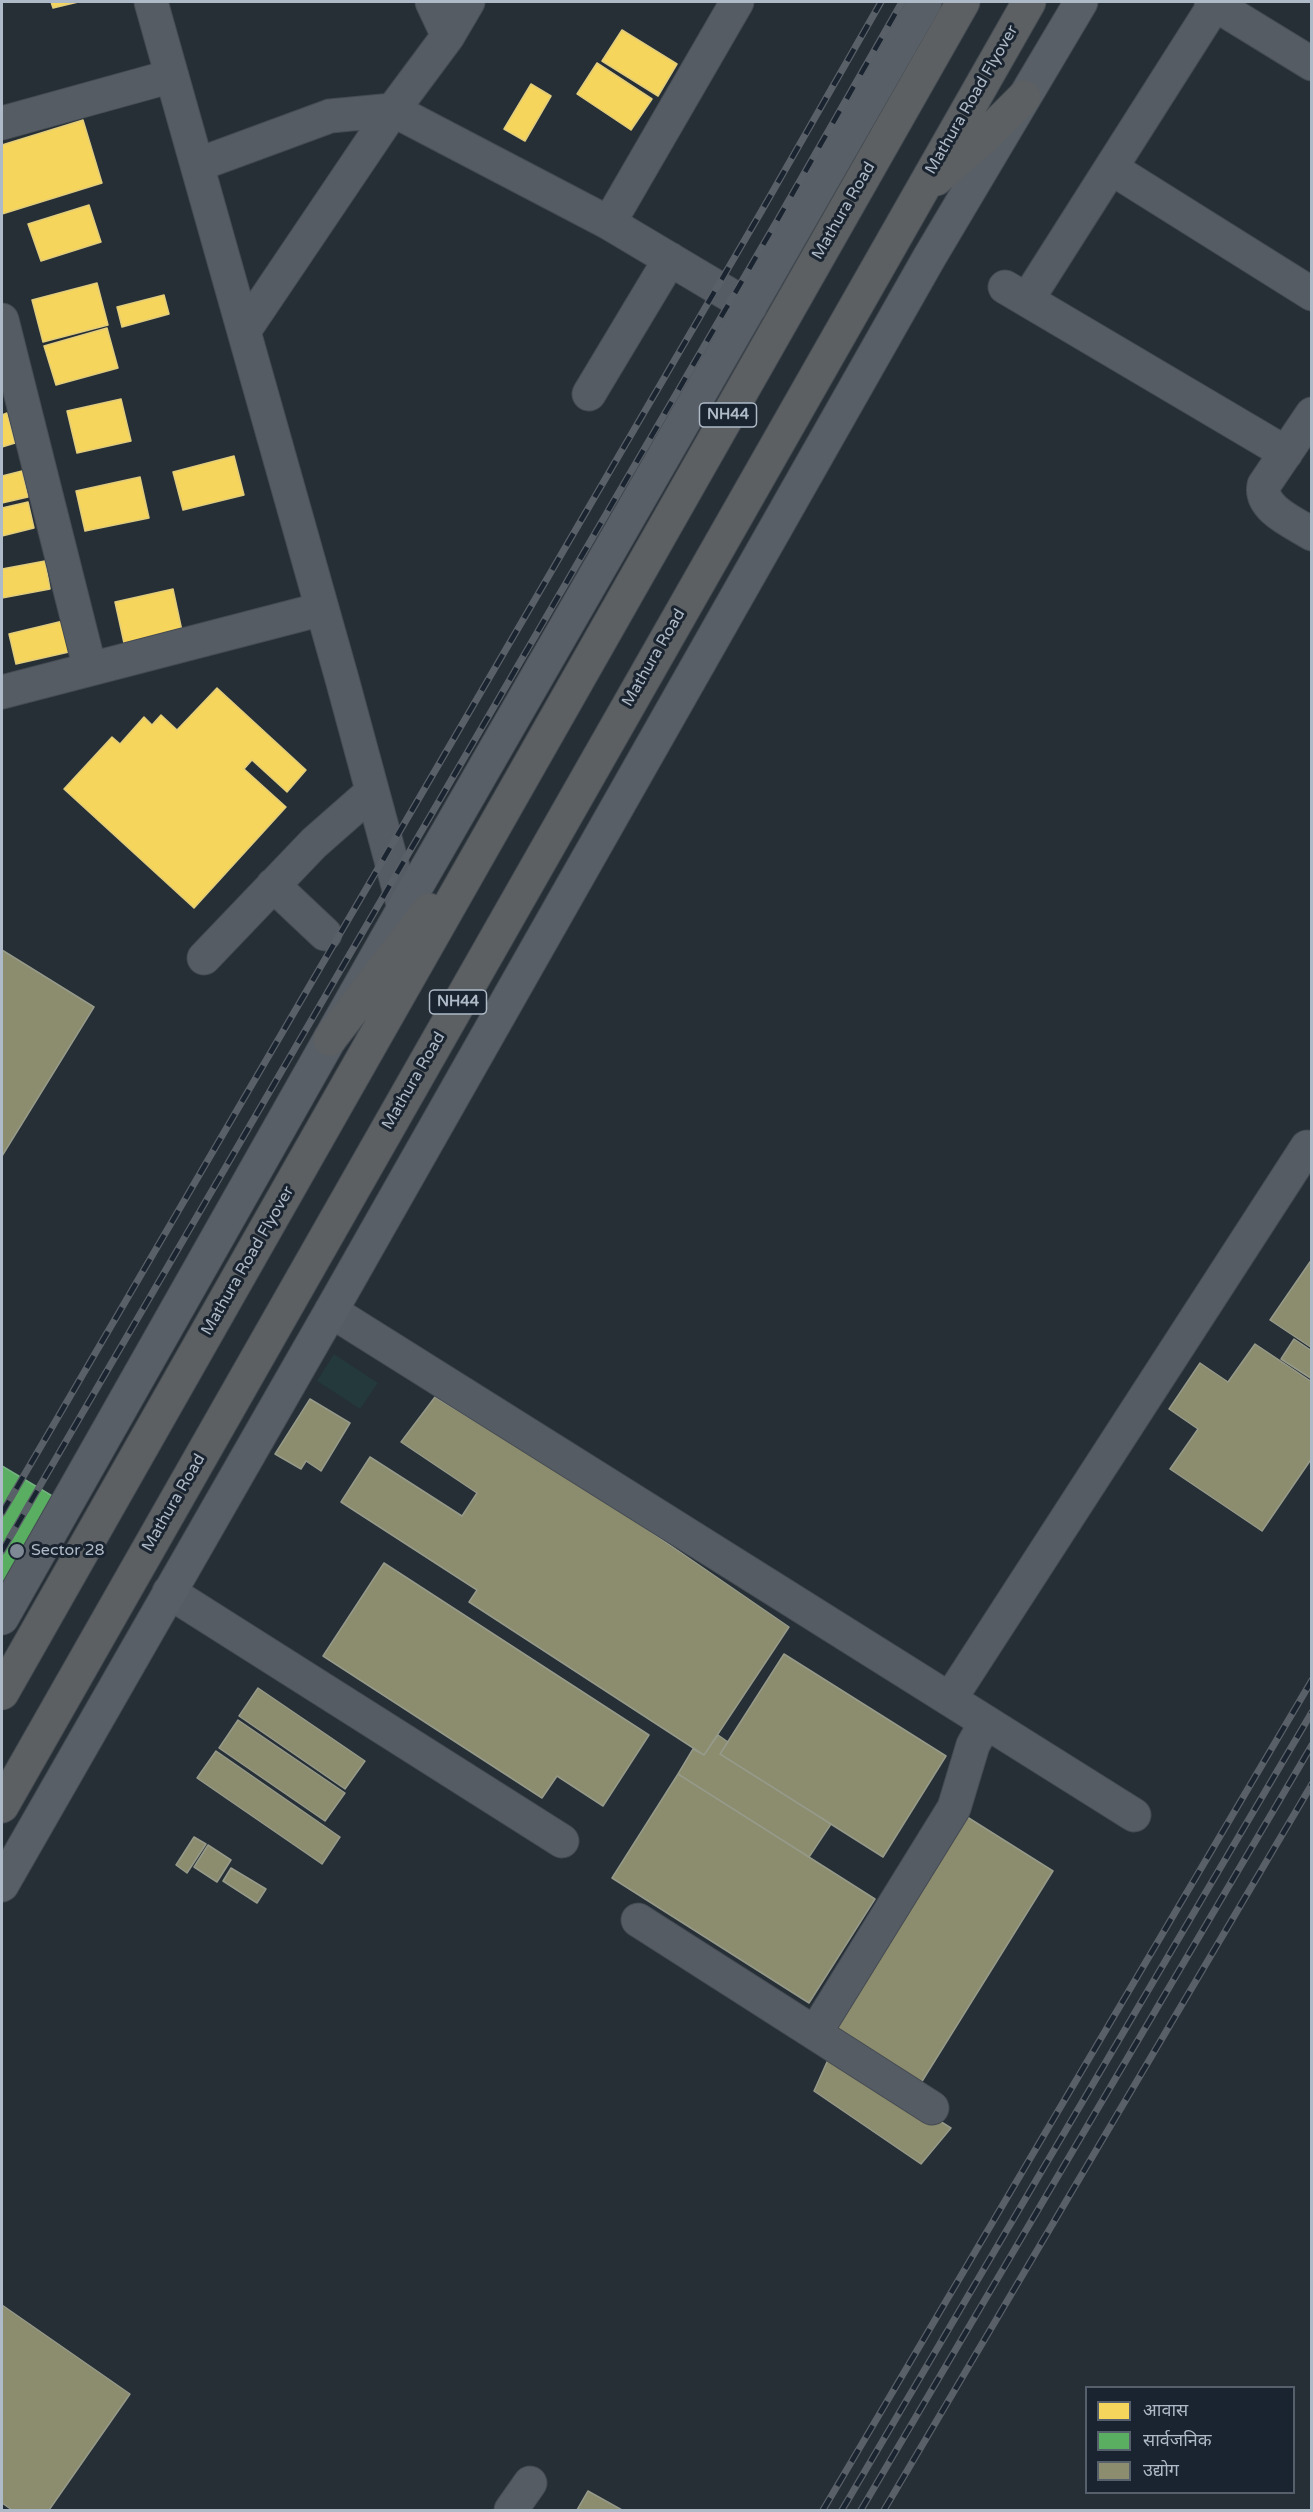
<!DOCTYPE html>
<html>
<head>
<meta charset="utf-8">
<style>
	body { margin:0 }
	#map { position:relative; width:1313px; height:2512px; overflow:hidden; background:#262e36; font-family:"Varela Round","Noto Sans Devanagari",sans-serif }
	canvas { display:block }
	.frame { position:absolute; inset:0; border:3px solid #afbac8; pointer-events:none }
	.legend { position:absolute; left:1085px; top:2386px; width:210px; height:108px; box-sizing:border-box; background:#1a2430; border:2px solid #56606d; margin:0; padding:8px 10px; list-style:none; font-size:18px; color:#afbac8 }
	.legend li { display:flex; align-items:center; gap:12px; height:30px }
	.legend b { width:30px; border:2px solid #56606d }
</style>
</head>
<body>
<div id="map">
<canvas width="1313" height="2512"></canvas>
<div class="frame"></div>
<ul class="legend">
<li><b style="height:16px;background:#f6d55c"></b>आवास</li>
<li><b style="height:16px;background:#5aae61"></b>सार्वजनिक</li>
<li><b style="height:16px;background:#8c8c6e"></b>उद्योग</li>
</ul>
</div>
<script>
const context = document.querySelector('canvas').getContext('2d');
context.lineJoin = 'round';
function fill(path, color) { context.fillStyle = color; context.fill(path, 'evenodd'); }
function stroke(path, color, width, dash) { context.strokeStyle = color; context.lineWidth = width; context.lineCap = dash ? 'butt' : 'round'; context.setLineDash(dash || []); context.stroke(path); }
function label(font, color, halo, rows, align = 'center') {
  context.font = font + ' "Varela Round",sans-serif'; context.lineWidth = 6; context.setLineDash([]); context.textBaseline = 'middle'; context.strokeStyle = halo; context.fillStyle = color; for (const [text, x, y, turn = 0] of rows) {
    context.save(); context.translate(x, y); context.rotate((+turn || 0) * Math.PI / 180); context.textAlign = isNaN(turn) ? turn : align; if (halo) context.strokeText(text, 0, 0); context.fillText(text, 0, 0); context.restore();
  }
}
const green = new Path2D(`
	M334 1354 378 1383 360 1409 317 1381Z`);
const homes = new Path2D(`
	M51 2H78L53 8Z
	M622 30 677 64 658 96 602 61Z
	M597 63 652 99 631 130 577 94Z
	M531 84 551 96 525 141 504 129Z
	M83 120 102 183 2 214V145Z
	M89 205 101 242 41 261 28 224Z
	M97 283 108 325 43 342 32 300Z
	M164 295 169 314 122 327 117 307Z
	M107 328 118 368 56 385 44 346Z
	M121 399 131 441 77 453 67 411Z
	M7 413 15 443 2 447V415Z
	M234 456 244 495 183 510 173 472Z
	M22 471 28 497 2 503V476Z
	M140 477 149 518 85 531 76 491Z
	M28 502 34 528 2 536V508Z
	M45 561 50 589 2 598V569Z
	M173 589 182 631 124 643 115 602Z
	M63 621 69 652 16 664 9 634Z
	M217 688 306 770 287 792 252 760 244 769 286 807 194 908 64 789 112 737 120 744 144 717 152 725 161 715 177 730Z`);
const public = new Path2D(`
	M2 1466 59 1500 2 1632Z`);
const industry = new Path2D(`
	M2 950 94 1007 2 1156Z
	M1312 1259V1348L1270 1320Z
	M1294 1339 1312 1351V1379L1281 1359Z
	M1255 1344 1312 1382V1458L1262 1531 1170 1469 1198 1429 1169 1409 1200 1363 1228 1382Z
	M435 1397 587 1488 789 1627 704 1755 469 1602 477 1590 341 1502 370 1457 462 1516 477 1493 401 1442Z
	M310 1399 350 1423 321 1471 306 1461 301 1469 275 1454Z
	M384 1563 649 1735 603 1806 557 1776 542 1798 323 1656Z
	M784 1654 946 1756 883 1857 720 1754Z
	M258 1688 365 1761 345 1789 239 1716Z
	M238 1720 345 1793 325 1821 219 1748Z
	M718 1735 728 1742 720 1754 831 1824 809 1857 678 1774 693 1749 704 1755Z
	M216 1751 340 1837 322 1864 197 1778Z
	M678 1774 875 1899 809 2003 612 1878Z
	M964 1815 1053 1871 916 2091 826 2034Z
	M194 1837 206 1844 187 1873 176 1865Z
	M208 1845 231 1860 217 1882 194 1867Z
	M231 1868 266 1889 257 1903 223 1881Z
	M831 2053 951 2128 921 2164 814 2091Z
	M2 2305 130 2394 49 2510H12L2 2503Z
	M588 2491 622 2510H577Z`);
const minor = new Path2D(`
	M151 2 342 679 404 908
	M432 2 448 36
	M1211 2 1312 64
	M2 123 172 76
	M197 165 330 116 393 110 609 223 750 307
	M1111 168 1312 294
	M609 223 737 2
	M1005 287 1286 453
	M1027 300 1215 4
	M2 320 90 669
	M244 331 393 110 448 36 468 2
	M589 394 670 259
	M1312 414 1264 485C1259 509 1295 523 1312 534
	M2 692 322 609
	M273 885 325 934
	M204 958 314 843 372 792
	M331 1311 1134 1815
	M169 1592 562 1841
	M950 1699 1307 1147
	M638 1920 932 2108
	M815 2033 954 1808 973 1745 986 1722
	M511 2510 530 2483`);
const major = new Path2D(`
	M2 1618 404 908 925 2
	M2 1885 331 1311 929 258 1081 2`);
const highway = new Path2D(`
	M936 179 984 137 1024 97
	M330 1039 429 910
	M2 1693 963 2
	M2 1806 1029 2`);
const rail = new Path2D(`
	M2 1513 761 212 881 2
	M2 1551 777 221 902 2
	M823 2510 1312 1680
	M842 2510 1312 1712
	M861 2510 1312 1745
	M884 2510 1312 1784`);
const markers = [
	[17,1551,8,"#7f8995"]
];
const shields = [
	[728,415,57],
	[458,1002,57]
];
const shieldNames = [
	["NH44",728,415],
	["NH44",458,1002]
];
const streetNames = [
	["Mathura Road Flyover",972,100,-60],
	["Mathura Road",844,211,-60],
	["Mathura Road",654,658,-60],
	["Mathura Road",414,1081,-60],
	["Mathura Road Flyover",248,1261,-60],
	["Mathura Road",174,1503,-60]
];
const poiNames = [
	["Sector 28",31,1551]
];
fill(green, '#23393c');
fill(homes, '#f6d55c');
stroke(homes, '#e1cd7c', 1.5);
fill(public, '#5aae61');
stroke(public, '#74b280', 1.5);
fill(industry, '#8c8c6e');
stroke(industry, '#969a89', 1.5);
stroke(minor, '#444b52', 35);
stroke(major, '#434a52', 35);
stroke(highway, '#434a51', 35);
stroke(minor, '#565c64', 33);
stroke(major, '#595f66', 33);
stroke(highway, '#5c6063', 33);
stroke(rail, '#5a6068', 7);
stroke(rail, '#1a2430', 4.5, [14]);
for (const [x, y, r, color] of markers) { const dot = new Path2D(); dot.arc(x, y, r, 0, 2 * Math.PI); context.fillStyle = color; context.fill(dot); stroke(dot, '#1a2430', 2); }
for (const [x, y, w] of shields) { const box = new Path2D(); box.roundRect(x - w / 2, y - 12, w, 24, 4.5); context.fillStyle = '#1a2430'; context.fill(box); stroke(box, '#afbac8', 1.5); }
label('bold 15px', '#afbac8', null, shieldNames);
label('16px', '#afbac8', '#1a2430', streetNames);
label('16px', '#afbac8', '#1a2430', poiNames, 'left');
</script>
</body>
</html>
